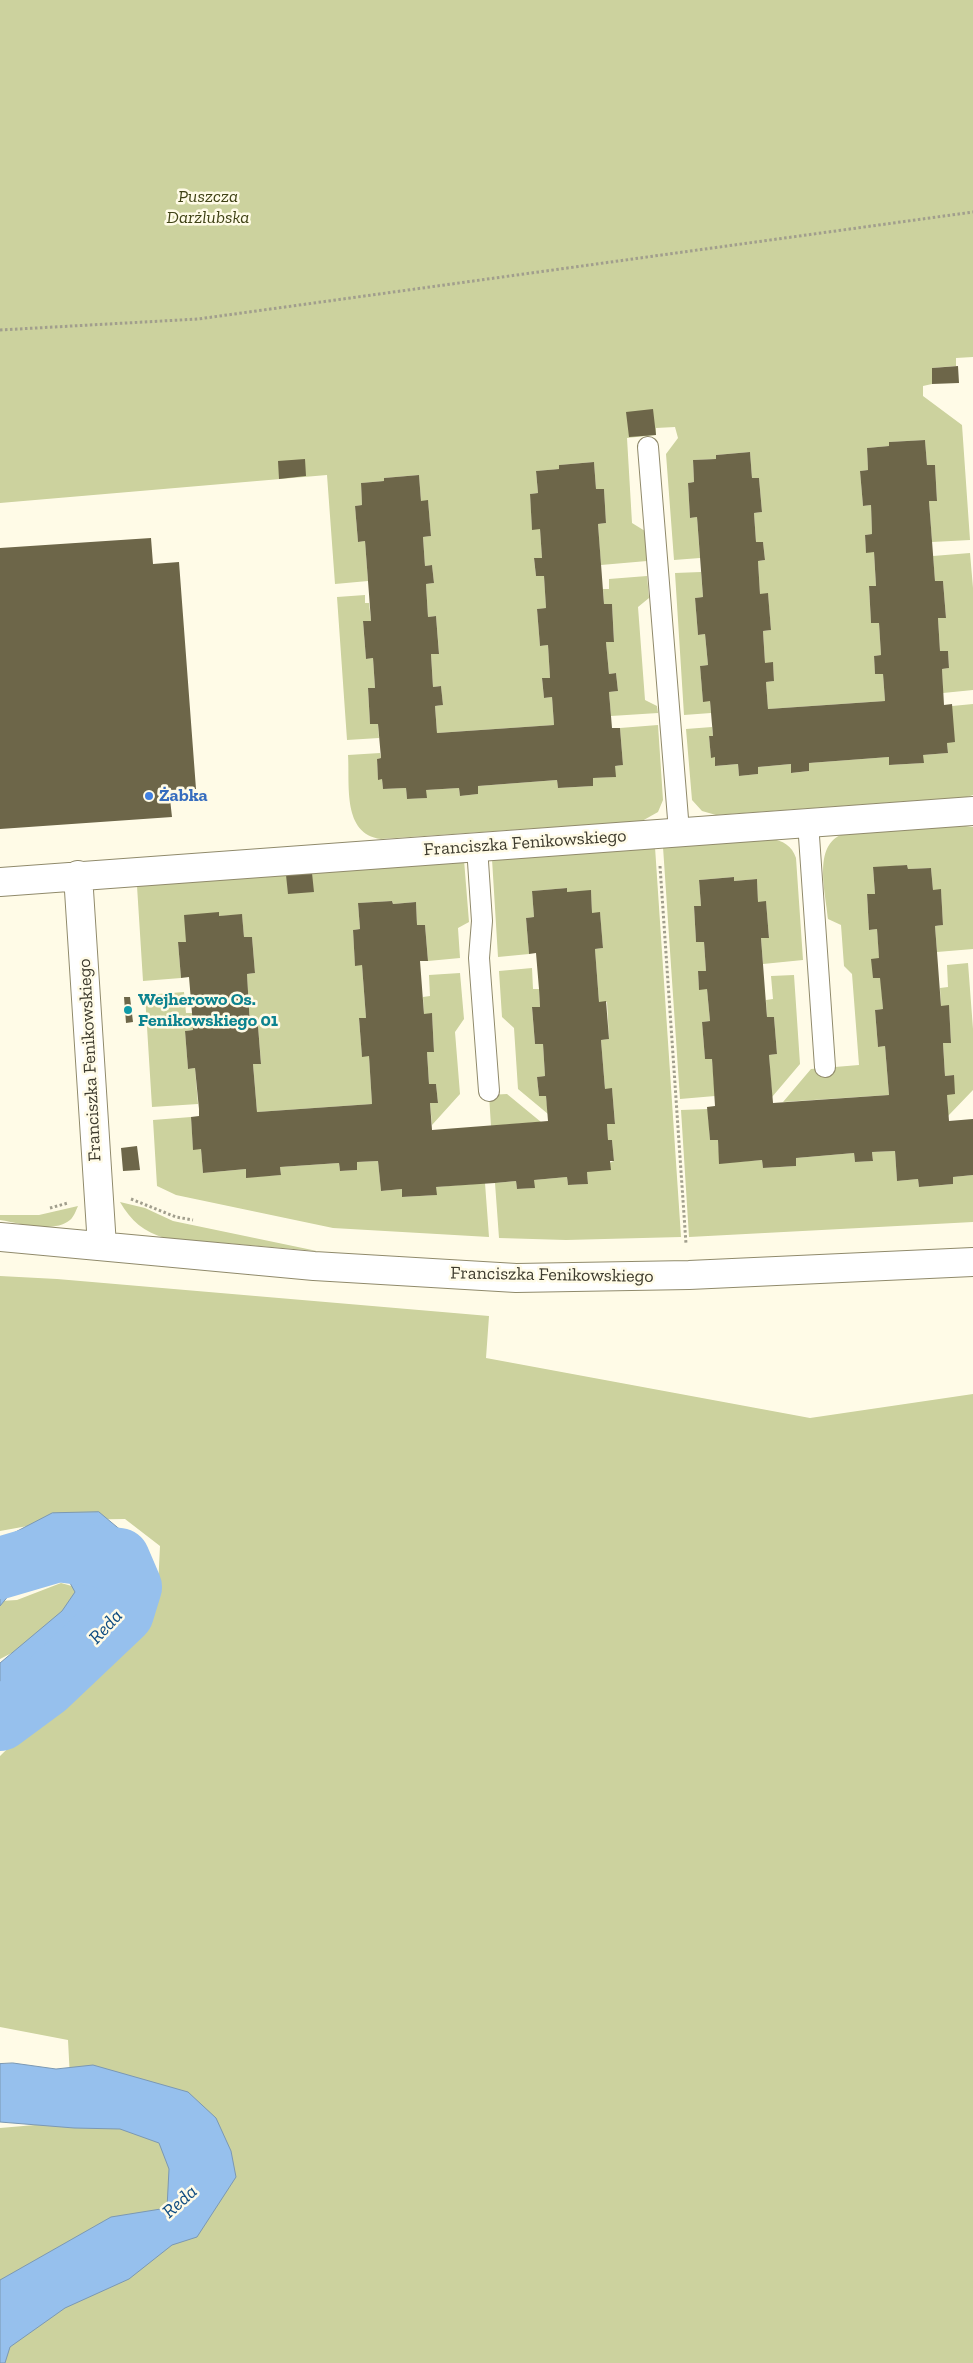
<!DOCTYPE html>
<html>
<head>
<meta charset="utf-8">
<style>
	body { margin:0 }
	canvas { display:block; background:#fffbe7 }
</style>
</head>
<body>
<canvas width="973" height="2363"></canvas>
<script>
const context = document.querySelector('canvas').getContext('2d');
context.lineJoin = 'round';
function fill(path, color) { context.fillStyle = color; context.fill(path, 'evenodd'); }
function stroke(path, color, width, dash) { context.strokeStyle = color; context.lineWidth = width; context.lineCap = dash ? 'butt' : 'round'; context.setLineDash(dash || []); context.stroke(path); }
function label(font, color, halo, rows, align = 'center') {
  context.font = font + ' "Zilla Slab",serif'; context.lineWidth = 5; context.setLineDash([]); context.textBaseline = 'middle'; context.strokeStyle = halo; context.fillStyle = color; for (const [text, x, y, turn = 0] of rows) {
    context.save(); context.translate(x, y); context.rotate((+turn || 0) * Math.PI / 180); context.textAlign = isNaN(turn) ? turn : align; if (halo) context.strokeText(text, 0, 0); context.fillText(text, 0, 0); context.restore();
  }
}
const green = new Path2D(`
	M0 0H973V357L956 358V366L932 368V384L923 386V396L962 425 970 540 932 542 929 501 937 500 935 465H927L925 440 889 442V446L867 448 868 470 860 471 863 506 871 505 872 534 865 535 866 552H874L876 586 869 587 871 623H879L881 655 874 656 875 674H883L885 701 768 709 766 682 774 681 773 663H765L763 631 771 630 768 594H760L758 561 765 560 763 542H756L754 513 762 512 759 478H752L750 452 716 455V459L693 460 694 482 688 483 690 518 697 517 700 558 674 560 666 454 678 438 675 427 656 428V435L627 438 632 523 645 531 647 561 601 565 598 524 606 523 604 489H596L594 462 559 465V469L536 471 538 493 530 494 532 529H540L542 558 534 559 536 576H544L546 608 537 609 540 646 548 645 550 678 542 679 544 698 552 697 554 725 437 733 435 706 443 705 441 686 433 687 431 654 439 653 436 616 428 617 426 584 434 583 432 565 425 566 423 537 431 536 428 501H421L419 475 384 478V481L361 483 362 505 355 506 358 542 365 541 368 581 335 584 327 475 0 503Z
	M970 553 973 588V690L943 693 942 669 949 668 948 651H940L938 618H946L943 581H935L933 556Z
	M701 572 703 597 695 598 698 635 705 634 708 665 700 666 703 701H710L711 713 684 715 675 573Z
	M647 576 649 598 638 607 645 700 657 706 658 713 611 716 609 692 618 691 616 673 609 674 606 642 614 641 612 604H604L603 589H609V579Z
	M365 595V603H369L371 621 363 622 366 659 373 658 375 688 368 689 370 724H378L379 738 347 740 337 597Z
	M973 704V795L967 797 716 815 702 811 692 800 686 729 712 727 713 736H709L711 757H715L716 766 738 764 739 776 758 774V767L791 764 792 773 809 771V763L889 757 890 765 923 763V755L948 753 947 743 952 706Z
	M658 725 663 800 658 812 642 821 381 839C342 834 350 785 348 755L380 753 381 758 377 759 378 779H382L383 789 406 788 407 799 426 798V790L459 788 460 796 478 794V786L557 780 558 788 593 786V778L615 777V766L623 765 620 728Z
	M965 826 973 827V949L937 952 935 926 943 925 941 890H933L931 868 908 869 907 865 873 868 875 894 867 895 869 930 877 929 883 1009 875 1010 878 1047 885 1046 889 1095 783 1102 811 1069 859 1065 852 974 844 966 841 925 828 919C826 893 812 845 843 834Z
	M770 839C783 840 792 846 796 858L803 960 763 964 761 938 769 937 766 902H758L757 879 734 881V877L699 880 701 906 694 907 696 942H704L706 971H698L699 989H707L710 1021 702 1022 705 1059H712L715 1096 680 1099 663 847Z
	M655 847 681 1237 566 1240 499 1238 495 1183 516 1181 517 1189 534 1188V1180L567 1177 568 1185 588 1184 587 1172 614 1161 612 1140H608L607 1124 615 1123 612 1089H605L601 1040 609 1039 607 1002H599L595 949 603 948 600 913H592L591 891 567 892V888L532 891 534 917 526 918 529 954 498 957 492 859Z
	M464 860 469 922 458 928 460 958 428 961 425 925H417L416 902 393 904 392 901 358 903 360 929 353 930 355 965H362L366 1018 359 1019 362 1056H369L372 1104 257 1112 253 1064 261 1063 258 1026H250L247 974 255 973 252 937H244L242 915 219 916V913L186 942H178L181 978 143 981 137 886Z
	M968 963 973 1029V1090L948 1116 947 1095 954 1075 945 1076 943 1043H951L949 1006H941L940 988 948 987 947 965Z
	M532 968 533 989H539L540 1007 532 1008 535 1044H543L545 1076 537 1077 539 1096H546L548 1114 518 1089 514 1028 502 1017 499 971Z
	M460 973 464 1019 455 1032 460 1094 432 1125 430 1103H438L436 1084H429L427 1052 434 1051 432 1014H424L423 997 430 996 429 975Z
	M794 975 800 1064 772 1097 769 1055 777 1054 774 1017H767L766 1000 773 999 771 976Z
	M184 992 186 1013H192L193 1030 185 1031 188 1069 195 1068 198 1104 152 1107 145 995Z
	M507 1094 541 1122 491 1126 489 1095Z
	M708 1109 710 1140H718L720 1163 762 1160 763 1168 796 1166V1158L854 1153 855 1162 873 1161 872 1152 895 1151 897 1181 918 1179 919 1187 953 1184V1177L973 1175V1222L689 1237 681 1110Z
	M191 1117 193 1149H201L203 1173 246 1169 247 1177 281 1175 280 1167 339 1163 340 1171 357 1170V1162L378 1161 381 1191 402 1189 403 1197 436 1195V1187L485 1183 489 1237 333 1228 176 1195 157 1186 153 1120Z
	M120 1202 145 1208 173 1221 317 1251 165 1238C144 1232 131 1221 120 1202Z
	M78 1206C76 1210 74 1217 70 1220 53 1234 20 1223 0 1220V1215H39Z
	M0 1276 57 1279 489 1316 486 1358 810 1418 973 1394V2363H0V2128L35 2125 72 2117 68 2040 0 2027V1756L69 1689 137 1631 158 1587 160 1546 125 1519 61 1520 0 1531Z
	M61 1583 86 1590 76 1620 0 1659V1601L17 1600Z`);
const water = new Path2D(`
	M99 1512 135 1542 127 1581 123 1622 108 1649 55 1688 26 1704 15 1726 0 1741V1663L62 1611 75 1592 65 1574 19 1583 0 1606V1540L52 1513Z
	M13 2063 56 2069 93 2065 188 2092 216 2118 231 2151 236 2177 197 2237 172 2245 129 2279 65 2308 10 2347 5 2363H0V2280L111 2217 167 2208 169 2169 159 2143 120 2129 74 2128 0 2122V2064Z`);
const river = new Path2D(`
	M0 1568 58 1551 119 1559 131 1587 123 1613 46 1686 0 1720`);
const building = new Path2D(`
	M958 366 959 383 932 384V368Z
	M653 409 656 435 629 437 626 412Z
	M925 440 927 465H935L937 501H929L935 581H943L946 618H938L940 651H948L949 668 942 669 944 705 952 704 955 742 947 743 948 753 923 755 924 763 889 765V757L809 763V771L791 773V764L758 767V774L739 776 738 764 715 766V757L711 758 709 736H713L710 701 703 702 700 666 708 665 705 634 698 635 695 598 703 597 697 517 690 518 688 483 694 482 693 460 716 459V455L750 452 752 478H759L762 512 754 513 756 542H763L765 560 758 561 760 594 768 593 771 630 763 631 765 663 773 662 774 681 766 682 768 709 885 701 883 674H875L874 656 881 655 879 623H871L869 586H876L874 552 866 553 865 535 872 534 871 505 863 506 860 471 868 470 867 448 889 446V442Z
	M305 459 306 476 279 479 278 461Z
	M594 462 596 489H604L606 523 598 524 604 604H612L614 642H606L609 674 616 673 618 691 609 692 612 728H620L623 765 615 766 616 777 593 778V786L558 788 557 780 478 786V794L460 796 459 788 426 790 427 798 407 799 406 788 383 789 382 779 378 780 377 759 381 758 378 724H370L368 688H375L373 658 366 659 363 621H371L365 541 358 542 355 506 362 505 361 483 384 481V478L419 475 421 501 428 500 431 536 423 537 425 566 432 565 434 583 426 584 428 617 436 616 439 654H431L433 687 441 686 443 705 435 706 437 733 554 725 552 697 544 698 542 678H550L548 645 540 646 537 609 546 608 544 576H536L534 558H542L540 529 532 530 530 494 538 493 536 471 559 469V465Z
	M151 538 153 564 179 562 196 789 169 790 172 817 0 829V548Z
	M907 865 908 869 931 868 933 890 941 889 943 925 935 926 937 952 941 1006 949 1005 951 1043H943L945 1076 954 1075 955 1094 947 1095 949 1121 973 1119V1175L953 1177V1184L919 1187 918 1179 897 1181 895 1151 872 1152 873 1161 855 1162 854 1153 796 1158V1166L763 1168 762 1160 719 1164 718 1140H710L707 1107 715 1106 712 1059H705L702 1022 710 1021 707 989 699 990 698 971H706L704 942H696L694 906H701L699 880 734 877V881L757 879 758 902 766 901 769 938H761L767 1017H774L777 1054 769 1055 773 1103 889 1095 885 1046 878 1047 875 1010 883 1009 880 978H873L871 959 879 958 877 929 869 930 867 894H875L873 867Z
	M312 873 314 892 288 894 286 875Z
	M567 888V892L591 890 592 913 600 912 603 948 595 949 599 1002 606 1001 609 1039 601 1040 605 1089 612 1088 615 1124H607L608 1140H612L614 1161H610L611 1170 587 1172 588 1184 568 1185 567 1177 534 1180 535 1188 517 1189 516 1181 495 1183 436 1187 437 1195 402 1197V1189L381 1191 378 1161 357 1162V1170L340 1171 339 1163 280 1167 281 1175 246 1178V1169L203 1173 201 1149 193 1150 191 1117 199 1116V1109L195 1068 188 1069 185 1031 193 1030 192 1013 189 977 181 978 178 942H186L184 915 219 912V916L242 914 244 937H252L255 973 247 974 250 1026H258L261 1064H253L257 1112 372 1104 369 1056 362 1057 359 1018H366L362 965 355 966 353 930 360 929 358 903 392 901 393 904 416 902 417 925H425L428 961H420L424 1014 432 1013 434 1052H427L429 1084H436L438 1103H430L432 1130 548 1121 546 1096H539L537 1077 545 1076 543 1044H535L532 1007H540L539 989 536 953 529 954 526 918 534 917 532 891Z
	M124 997H130L133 1022 126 1023Z
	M137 1146 140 1170 123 1171 121 1148Z`);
const path = new Path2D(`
	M0 330 198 319 973 212
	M660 866 686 1244
	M131 1199 176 1217 193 1220
	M50 1208 68 1203`);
const service = new Path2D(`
	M648 447 679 831
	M808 822 825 1067
	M477 847 482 921 479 958 489 1091`);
const minor = new Path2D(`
	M78 875 102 1246
	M0 882 973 811
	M0 1237 314 1266 516 1278 689 1275 973 1262`);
const markers = [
	[149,796,5,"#3f7fe0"],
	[128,1010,5,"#0f9aa8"]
];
const parkNames = [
	["Puszcza",208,197],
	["Darżlubska",208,218]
];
const shopNames = [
	["Żabka",159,796]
];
const streetNames = [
	["Franciszka Fenikowskiego",525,843,-4],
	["Franciszka Fenikowskiego",90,1060,-93],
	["Franciszka Fenikowskiego",552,1275,1]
];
const cultureNames = [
	["Wejherowo Os.",138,1000],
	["Fenikowskiego 01",138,1021]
];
const waterNames = [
	["Reda",106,1627,-47],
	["Reda",180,2202,-42]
];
fill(green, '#ccd29e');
fill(water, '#96c0ed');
stroke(water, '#7b98b3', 1);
stroke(river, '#96c0ed', 62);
fill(building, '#6d6649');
stroke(service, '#908a6b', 22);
stroke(minor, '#908a6b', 30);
stroke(path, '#a19e8d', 3, [2.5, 2.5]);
stroke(service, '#fff', 20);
stroke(minor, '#fff', 28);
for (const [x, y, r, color] of markers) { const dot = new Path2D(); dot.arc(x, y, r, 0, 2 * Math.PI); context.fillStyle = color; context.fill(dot); stroke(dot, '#fffbe7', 2); }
label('italic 18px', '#3f4215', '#fffbe7', parkNames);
label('bold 18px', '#366cbe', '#fffbe7', shopNames, 'left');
label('18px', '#3d3a2d', '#fffbe7', streetNames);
label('bold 18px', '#0d838f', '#fffbe7', cultureNames, 'left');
label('italic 19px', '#0d4b81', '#fffbe7', waterNames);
</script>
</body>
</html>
